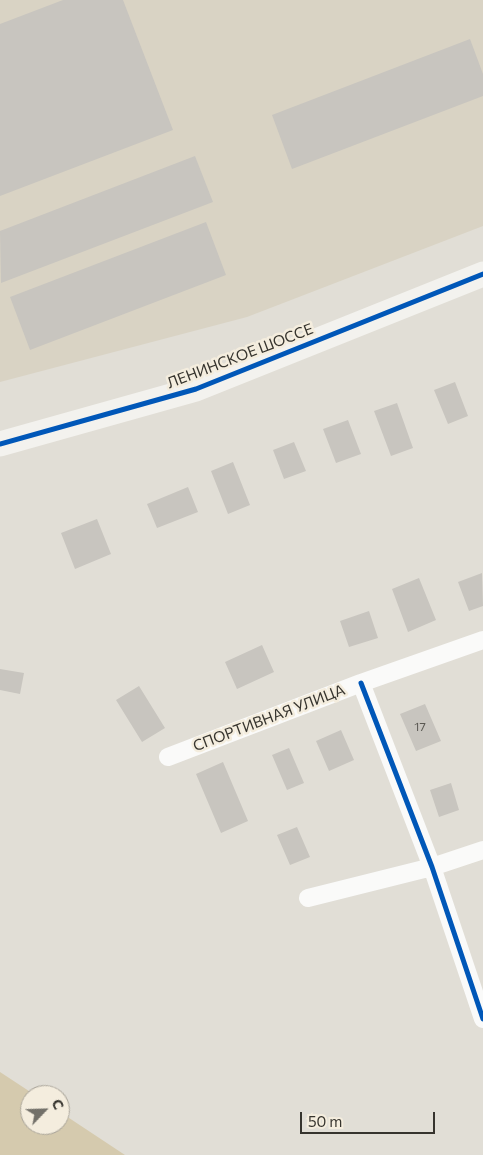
<!DOCTYPE html>
<html>
<head>
<meta charset="utf-8">
<style>
	body { margin:0 }
	#map { position:relative; width:483px; height:1155px; overflow:hidden; background:#e1ded6; font-family:Commissioner,sans-serif }
	canvas { display:block }
	.north { position:absolute; left:20px; top:1085px; width:50px; height:50px; box-sizing:border-box; background:#f4edde; border:1px solid #a8a398; border-radius:50%; rotate:66deg; font-size:14px; font-weight:700; line-height:20px; text-align:center; color:#36342e }
	.north::after { content:''; display:block; margin:auto; width:18px; height:22px; background:#727069; clip-path:polygon(50% 0,100% 100%,50% 72%,0 100%) }
	.scale { position:absolute; left:300px; top:1112px; width:135px; height:22px; box-sizing:border-box; border:2px solid #36342e; border-top:0; padding-left:6px; font-size:15px; line-height:18px; white-space:nowrap; color:#36342e; -webkit-text-stroke:4px #f4edde; paint-order:stroke }
</style>
</head>
<body>
<div id="map">
<canvas width="483" height="1155"></canvas>
<div class="north">С</div>
<div class="scale">50 m</div>
</div>
<script>
const context = document.querySelector('canvas').getContext('2d');
context.lineJoin = 'round';
function fill(path, color) { context.fillStyle = color; context.fill(path, 'evenodd'); }
function stroke(path, color, width, dash) { context.strokeStyle = color; context.lineWidth = width; context.lineCap = dash ? 'butt' : 'round'; context.setLineDash(dash || []); context.stroke(path); }
function label(font, color, halo, rows, align = 'center') {
  context.font = font + ' Commissioner,sans-serif'; context.lineWidth = 5; context.setLineDash([]); context.textBaseline = 'middle'; context.strokeStyle = halo; context.fillStyle = color; for (const [text, x, y, turn = 0] of rows) {
    context.save(); context.translate(x, y); context.rotate((+turn || 0) * Math.PI / 180); context.textAlign = isNaN(turn) ? turn : align; if (halo) context.strokeText(text, 0, 0); context.fillText(text, 0, 0); context.restore();
  }
}
const built = new Path2D(`
	M0 0H483V226L247 317 0 382Z`);
const green = new Path2D(`
	M0 1072 35 1095H30V1125H60V1112L125 1155H0Z`);
const building = new Path2D(`
	M63 0H123L173 130 0 196V24Z
	M470 39 483 74V96L292 169 272 115Z
	M195 156 213 202 1 283 0 231Z
	M206 222 226 275 30 350 10 297Z
	M455 382 468 416 448 424 434 390Z
	M397 403 413 448 391 456 374 411Z
	M348 420 361 454 336 463 323 429Z
	M294 442 306 471 284 479 273 450Z
	M233 462 250 505 228 514 211 471Z
	M188 487 198 512 157 528 147 504Z
	M97 519 111 554 75 569 61 533Z
	M482 573 483 606 469 611 458 582Z
	M419 578 436 620 408 632 392 589Z
	M369 611 378 638 349 647 340 621Z
	M262 645 274 672 237 689 225 662Z
	M0 669 24 673 20 694 0 690Z
	M139 686 165 728 142 742 116 700Z
	M425 704 441 741 416 751 400 714Z
	M341 730 354 760 329 771 316 741Z
	M289 748 304 783 287 790 272 755Z
	M223 762 248 821 221 833 196 774Z
	M451 783 459 810 439 817 430 790Z
	M297 827 310 857 290 865 277 835Z`);
const street = new Path2D(`
	M361 683 432 867 483 1019
	M168 757 361 683 483 640
	M308 898 432 867 483 850`);
const secondary = new Path2D(`
	M0 444 196 389 483 274`);
const cycleway = new Path2D(`
	M0 444 196 389 483 274
	M361 683 432 867 483 1019`);
const numberNames = [
	["17",420,727]
];
const streetNames = [
	["ЛЕНИНСКОЕ ШОССЕ",240,356,-21],
	["СПОРТИВНАЯ УЛИЦА",269,718,-21]
];
fill(built, '#d9d3c4');
fill(green, '#d5caae');
fill(building, '#c8c5bf');
stroke(street, '#fafaf9', 18);
stroke(secondary, '#f3f2ee', 25);
stroke(cycleway, '#0057b8', 5);
label('12px', '#5a5852', null, numberNames);
label('15px', '#36342e', '#f4edde', streetNames);
</script>
</body>
</html>
